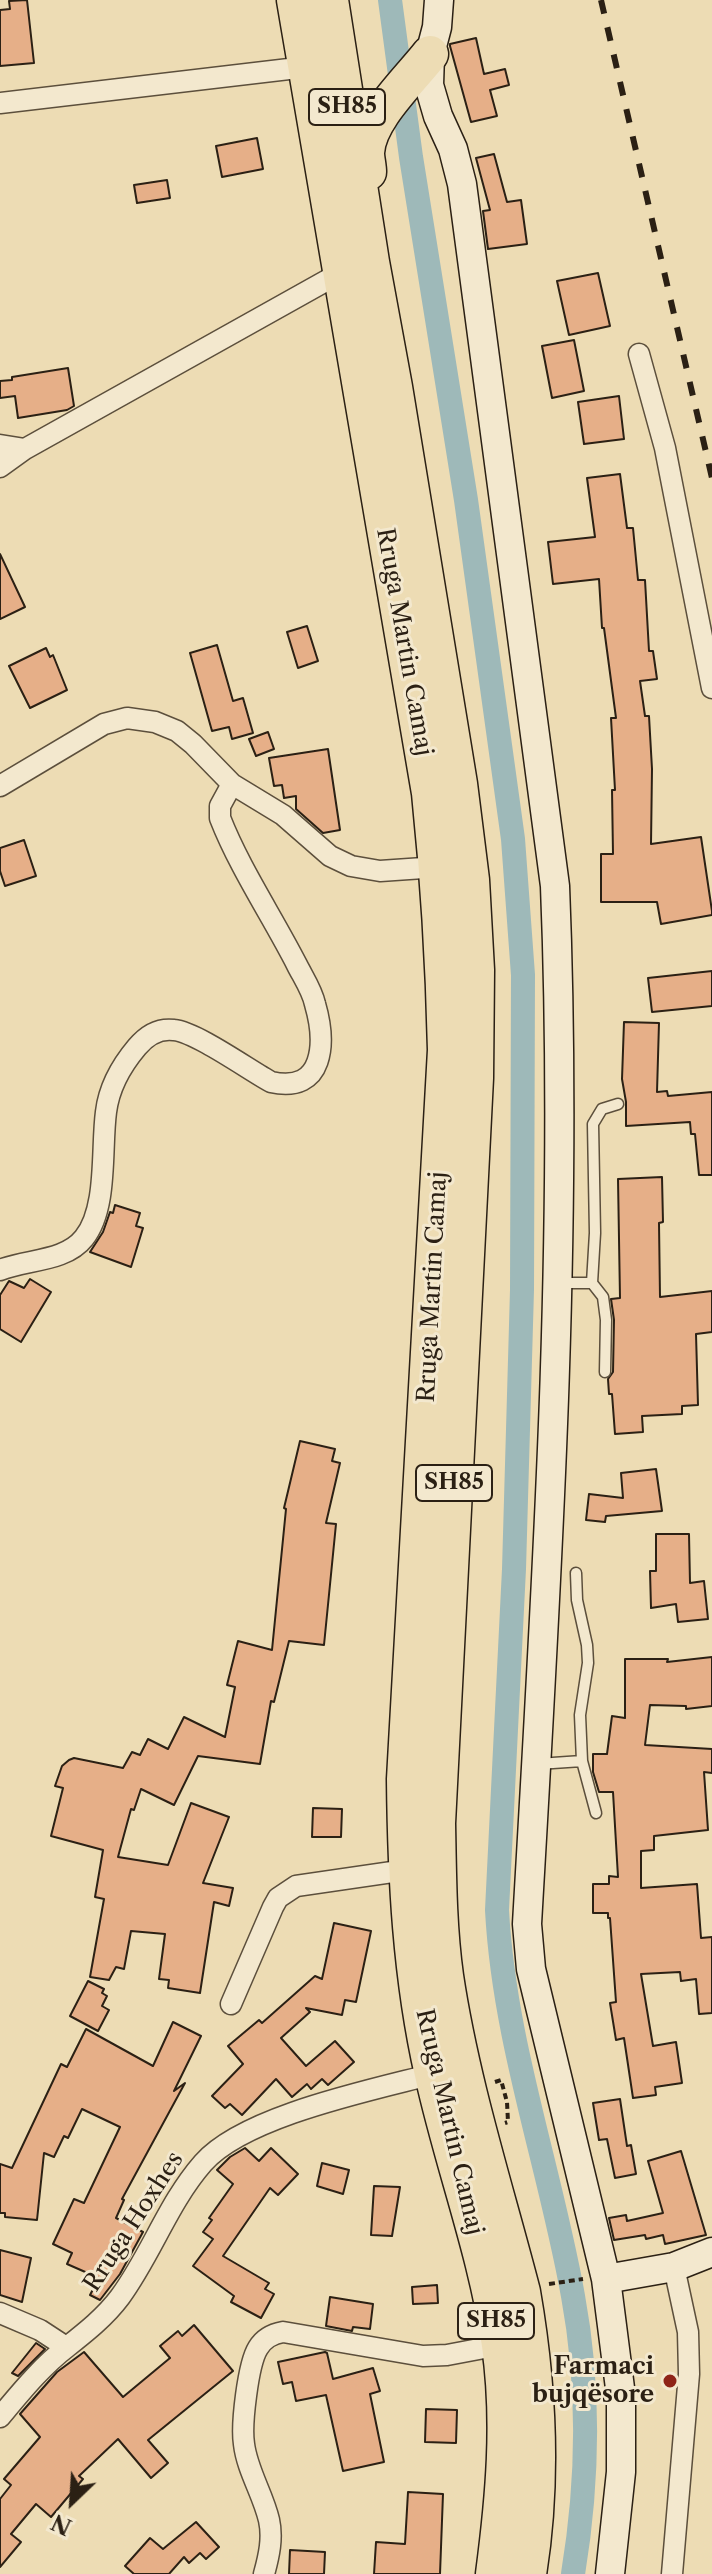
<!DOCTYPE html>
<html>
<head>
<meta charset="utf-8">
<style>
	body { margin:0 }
	#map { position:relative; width:712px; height:2574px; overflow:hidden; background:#eddcb4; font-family:"Libre Caslon Text",serif }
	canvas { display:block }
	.north { position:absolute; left:32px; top:2462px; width:80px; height:80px; -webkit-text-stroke:6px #f3e8ce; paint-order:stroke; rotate:205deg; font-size:22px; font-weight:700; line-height:32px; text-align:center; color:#2b2014 }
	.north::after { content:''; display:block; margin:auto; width:28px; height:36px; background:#2b2014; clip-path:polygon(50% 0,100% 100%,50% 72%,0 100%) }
</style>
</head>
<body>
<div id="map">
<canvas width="712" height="2574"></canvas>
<div class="north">N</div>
</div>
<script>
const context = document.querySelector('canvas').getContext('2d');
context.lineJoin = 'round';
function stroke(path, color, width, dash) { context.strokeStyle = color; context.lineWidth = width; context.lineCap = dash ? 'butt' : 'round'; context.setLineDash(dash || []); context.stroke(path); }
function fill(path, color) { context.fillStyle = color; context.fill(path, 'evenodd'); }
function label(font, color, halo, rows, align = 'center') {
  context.font = font + ' "Libre Caslon Text",serif'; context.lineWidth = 6; context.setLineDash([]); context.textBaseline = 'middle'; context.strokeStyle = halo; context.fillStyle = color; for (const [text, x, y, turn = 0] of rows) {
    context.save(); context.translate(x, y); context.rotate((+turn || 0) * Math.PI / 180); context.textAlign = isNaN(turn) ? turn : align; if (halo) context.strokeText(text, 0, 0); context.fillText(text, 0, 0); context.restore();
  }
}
const canal = new Path2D(`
	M390 0 411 157 466 500 513 839 523 975 522 1290 514 1569 497 1910C504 2042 550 2167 573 2296 590 2388 588 2483 573 2574`);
const building = new Path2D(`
	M27 0 34 63 0 66V10L10 9 9 1Z
	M476 38 484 74 505 69 509 85 490 90 497 116 471 122 450 46V44Z
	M257 138 263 169 222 177 216 146Z
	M494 154 507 202 521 200 527 244 488 249 483 211 490 210 476 158Z
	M167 180 170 198 137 203 134 185Z
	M598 273 610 326 569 335 557 281Z
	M574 340 584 391 552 398 542 346Z
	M68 368 74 406 67 410 18 418 15 396 0 398V381L12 380V377Z
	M619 396 624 439 584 444 578 402Z
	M620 474 627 528H633L638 580H645L649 651H653L657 679 640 681 645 716H649L652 769 651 844 701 837 712 911V915L661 924 657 902H601V854H613L612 790H615L611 718H616L604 628H602L599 579 553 584 548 542 595 537 587 478Z
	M0 554 25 607 0 619Z
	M307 626 318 661 298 668 287 632Z
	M217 645 233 701 243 698 253 733 232 739 229 727 212 731 190 653Z
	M46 648 50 657 53 655 67 690 30 708 9 666Z
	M268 732 274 749 256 756 249 739Z
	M328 749 340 830 323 833 296 809V796L284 798 282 785 274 786 269 758Z
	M24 840 36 876 5 886 0 871V848Z
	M712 971V1006L652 1012 648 978Z
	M624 1022 659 1023 657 1092 667 1091 668 1096 712 1092V1175H699L695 1134H691L690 1122 626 1126V1102L622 1079Z
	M662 1177 663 1222 659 1223 660 1297 712 1291V1332L696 1334 698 1405 682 1406V1414L642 1416 643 1432 615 1434 612 1394H609L608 1379 613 1372 614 1320 611 1299 620 1298 618 1179Z
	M115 1205 140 1213 136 1226 143 1228 131 1267 90 1252 103 1232 110 1212 113 1213Z
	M30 1279 51 1292 21 1342 0 1329V1295L9 1281 24 1288Z
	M300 1441 335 1449 332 1461 340 1463 326 1523 336 1524 324 1645 289 1641 274 1702 271 1701 260 1764 198 1756 174 1805 141 1789 134 1810 131 1809 118 1857 168 1865 191 1803 229 1817 203 1883 233 1888 229 1906 214 1902 200 1993 168 1988 169 1980 159 1979 165 1934 131 1931 124 1969 116 1967 109 1980 90 1977 104 1899 95 1897 103 1850 51 1836 63 1788 55 1786 62 1766 69 1760 74 1758 123 1768 132 1752 140 1755 148 1739 168 1749 184 1717 225 1737 235 1687 227 1685 238 1641 272 1650 286 1509 284 1508Z
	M656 1469 662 1511 606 1516 605 1522 586 1520 589 1494 623 1498 621 1473Z
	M656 1534H689L690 1583 704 1581 708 1619 678 1622 676 1604 651 1608 650 1571H656Z
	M712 1657V1706L686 1709V1706L650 1705 645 1745 712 1749V1773L704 1772 708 1830 654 1836V1850L641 1851V1888L697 1884 701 1938 712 1937V2013L699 2014 696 1979 681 1981 680 1972 641 1974 653 2046 676 2042 682 2083 655 2087 656 2095 633 2098 624 2038 616 2040 610 2003 616 2002 610 1918H608V1913H593V1884H609V1876L618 1877 613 1792H599L593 1772V1754H607L612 1716 625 1718V1659H668L667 1662Z
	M313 1808 342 1809 341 1837H312Z
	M334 1923 371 1931 356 2002 345 2000 342 2015 306 2008 310 2012 281 2038 306 2066 335 2041 354 2062 328 2085 322 2079 311 2089 307 2084 292 2097 276 2079 242 2115 230 2104 225 2108 212 2096 243 2064 228 2046 259 2020 262 2023 315 1976 322 1979Z
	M88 1981 104 1989 102 1993 107 1996 102 2006 109 2010 98 2031 70 2016Z
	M173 2022 201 2036 174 2091 185 2083 122 2199 124 2200 116 2218 143 2232 120 2274 100 2300 90 2295 99 2278 67 2264 72 2253 53 2244 74 2199 84 2203 120 2127 82 2109 68 2138 64 2136 54 2157 44 2153 37 2220 5 2217V2213H0V2164L12 2168 61 2064 67 2067 86 2029 153 2066Z
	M620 2099 627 2146 631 2145 636 2174 615 2178 607 2139 599 2140 593 2103Z
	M245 2148 259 2161 271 2148 298 2174 278 2195 270 2188 223 2256 269 2283 265 2289 274 2294 261 2318 231 2302 234 2296 193 2266 213 2239 203 2232 212 2220 209 2218 233 2184 217 2170 230 2157Z
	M681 2151 706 2235 665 2244 663 2235 646 2239 645 2235 614 2240 609 2218 626 2215 627 2221 663 2213 648 2161Z
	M322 2163 349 2170 343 2194 317 2186Z
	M374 2186 400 2187 392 2236 371 2235Z
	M0 2250 31 2258 22 2302 0 2295Z
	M437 2285 438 2303 413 2304 412 2287Z
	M330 2297 373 2304 370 2329 353 2327 352 2331 326 2326Z
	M194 2325 233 2371 148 2440 168 2463 151 2478 118 2439 79 2476 83 2479 51 2517 36 2504 11 2534 21 2542 0 2567V2499L11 2485 4 2479 40 2437 20 2414 57 2372 84 2352 123 2397 170 2358 160 2346 178 2331 182 2336Z
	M36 2343 45 2349 18 2376 12 2373Z
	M325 2352 327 2353 333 2379 373 2368 380 2391 370 2394 384 2462 343 2471 326 2395 296 2401 292 2382 283 2384 278 2362Z
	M426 2409 457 2410 456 2443 425 2442Z
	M408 2492 443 2494 440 2574H374L376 2542 405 2544Z
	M196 2522 219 2547 206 2559 200 2553 189 2563 184 2557 169 2574H134L125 2566 150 2538 163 2549Z
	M290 2550 325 2552 324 2574H289Z`);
const path = new Path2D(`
	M495 2082 501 2080 507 2102 508 2122 505 2123
	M549 2284 583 2279`);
const lane = new Path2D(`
	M558 1283H592
	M605 1372 606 1320 603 1297 592 1283 595 1233 593 1124 602 1109 618 1104
	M576 1573 577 1600 587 1645 588 1663 580 1715 582 1761 596 1813
	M538 1764 582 1761`);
const street = new Path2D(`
	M0 103 306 67
	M639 354 665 448 712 688
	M0 445 25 449
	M0 467 25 449 340 273
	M0 786 104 724 127 718 155 722 177 731 193 744 232 784 283 815 330 856 351 866 380 871 438 867
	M0 1270C27 1259 65 1262 84 1238 108 1208 101 1149 106 1112 109 1087 121 1066 137 1047 147 1035 159 1028 174 1030 196 1032 249 1070 271 1082 325 1094 326 1042 315 1004 312 990 303 977 297 965 272 916 240 869 220 818V806L232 784
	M231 2004 273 1907 278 1898 296 1886 406 1870
	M0 2313 40 2330 66 2347
	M0 2417C21 2392 41 2367 67 2347 86 2332 105 2317 120 2297 151 2255 168 2203 203 2163 244 2116 372 2090 433 2074
	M264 2574C269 2556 273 2538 269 2520 263 2494 247 2470 244 2444 241 2425 248 2364 258 2348 264 2338 272 2334 283 2332L423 2356 447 2355 500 2345
	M672 2574 689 2374 688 2332 674 2267`);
const secondary = new Path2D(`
	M439 0 437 27 430 54 429 85 438 116 453 149 462 184 555 886C569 1231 547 1579 527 1924L531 1969 606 2279 621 2396V2472L610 2574
	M606 2279 674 2267 712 2252`);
const highway = new Path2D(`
	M295 0 430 793C439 879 444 964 446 1050L405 1779C406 1878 411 1977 433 2074 453 2165 487 2253 500 2345 511 2421 504 2498 494 2574
	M330 0 371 262 394 387 459 784 471 880 476 970 475 1078 437 1823C438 1874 438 1926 445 1976 461 2083 495 2188 522 2292 538 2384 543 2481 528 2574
	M368 172C368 166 366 159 366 153 367 119 410 80 430 54`);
const rail = new Path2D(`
	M601 0 712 478`);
const markers = [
	[670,2381,8,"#8f2418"]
];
const shields = [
	[347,107,76],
	[454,1483,76],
	[496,2321,76]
];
const shieldNames = [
	["SH85",347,107],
	["SH85",454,1483],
	["SH85",496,2321]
];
const streetNames = [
	["Rruga Martin Camaj",404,642,80],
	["Rruga Martin Camaj",433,1287,-87],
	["Rruga Martin Camaj",449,2122,77],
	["Rruga Hoxhes",134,2222,-57]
];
const poiNames = [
	["Farmaci",654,2367],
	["bujqësore",654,2395]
];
stroke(canal, '#9eb9b9', 24);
fill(building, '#e6af88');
stroke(building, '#2b2014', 2);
stroke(lane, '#5c4f3c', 13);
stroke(street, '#5c4f3c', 23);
stroke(secondary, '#2b2014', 31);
stroke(highway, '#2b2014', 39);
stroke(path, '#2b2014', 4, [6, 4]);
stroke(lane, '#f3e8ce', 10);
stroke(street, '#f3e8ce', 20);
stroke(secondary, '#f3e8ce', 28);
stroke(highway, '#eddcb4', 36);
stroke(rail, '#2b2014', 6, [14, 14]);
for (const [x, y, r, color] of markers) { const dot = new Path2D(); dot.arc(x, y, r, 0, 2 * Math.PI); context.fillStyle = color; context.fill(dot); stroke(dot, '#f3e8ce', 3); }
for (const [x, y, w] of shields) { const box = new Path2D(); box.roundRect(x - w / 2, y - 18, w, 36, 6); context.fillStyle = '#f3e8ce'; context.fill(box); stroke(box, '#2b2014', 2); }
label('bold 22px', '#2b2014', null, shieldNames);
label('24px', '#2b2014', '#f3e8ce', streetNames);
label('bold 24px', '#2b2014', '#f3e8ce', poiNames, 'right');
</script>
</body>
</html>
